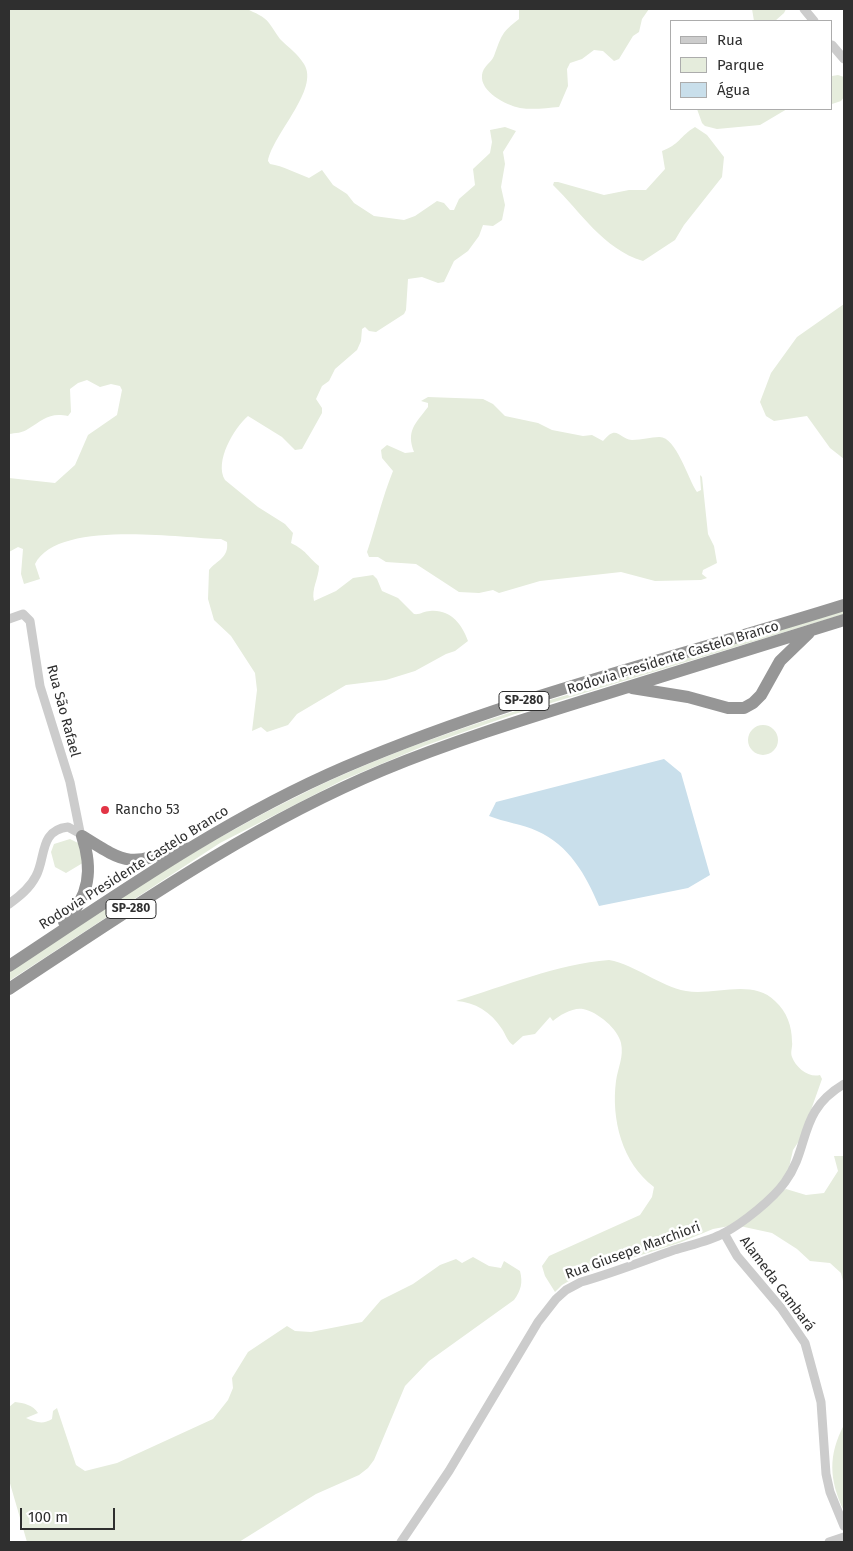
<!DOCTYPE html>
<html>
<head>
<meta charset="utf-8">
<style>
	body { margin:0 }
	#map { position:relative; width:853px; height:1551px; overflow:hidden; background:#fff; font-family:"Fira Sans",sans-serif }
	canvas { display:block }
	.frame { position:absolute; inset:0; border:10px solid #2f2f2f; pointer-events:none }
	.legend { position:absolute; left:670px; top:20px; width:162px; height:90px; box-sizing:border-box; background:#fff; border:1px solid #acacac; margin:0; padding:6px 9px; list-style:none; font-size:15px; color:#2f2f2f }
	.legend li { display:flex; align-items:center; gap:10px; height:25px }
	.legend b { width:25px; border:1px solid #acacac }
	.scale { position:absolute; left:20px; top:1508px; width:95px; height:22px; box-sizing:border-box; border:2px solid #2f2f2f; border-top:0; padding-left:6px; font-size:15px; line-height:18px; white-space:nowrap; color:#2f2f2f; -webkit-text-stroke:4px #fff; paint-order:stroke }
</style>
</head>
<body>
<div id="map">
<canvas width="853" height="1551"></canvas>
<div class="frame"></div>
<ul class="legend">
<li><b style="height:6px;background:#ccc"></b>Rua</li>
<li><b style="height:14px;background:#e5ecdc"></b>Parque</li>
<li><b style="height:14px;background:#c9dfeb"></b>Água</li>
</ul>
<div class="scale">100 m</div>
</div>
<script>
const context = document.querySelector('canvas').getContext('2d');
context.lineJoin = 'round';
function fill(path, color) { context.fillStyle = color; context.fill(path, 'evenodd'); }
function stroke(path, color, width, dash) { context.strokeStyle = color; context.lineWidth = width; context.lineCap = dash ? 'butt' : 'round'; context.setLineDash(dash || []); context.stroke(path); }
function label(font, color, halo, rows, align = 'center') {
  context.font = font + ' "Fira Sans",sans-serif'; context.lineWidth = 5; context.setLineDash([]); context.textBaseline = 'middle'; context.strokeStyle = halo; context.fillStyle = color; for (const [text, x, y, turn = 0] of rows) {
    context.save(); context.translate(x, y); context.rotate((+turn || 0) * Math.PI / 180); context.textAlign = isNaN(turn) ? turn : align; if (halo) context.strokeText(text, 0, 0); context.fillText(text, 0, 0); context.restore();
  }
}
const green = new Path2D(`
	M9 9H247C255 13 264 16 269 23 273 28 276 34 280 39 288 47 298 54 304 64 320 89 273 134 268 161L270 164C283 166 296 173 309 178L322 170 333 185 347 194 354 203 374 216 404 220 415 216 437 201 444 203 450 210H454L459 199 475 185 473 169 490 153 492 142 490 130 505 127 516 131 503 152 505 164 501 187 505 205 502 220 493 226 483 225 479 236 468 251 454 261 444 282 438 283 422 277 408 279 406 310 404 314 376 332 369 331 365 327 362 329 361 341 357 350 335 369 329 381 322 386 316 399 322 408V413L302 449 295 450 282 437 248 416C234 428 214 462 225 480L258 507 285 524 293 533 291 543C307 551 306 555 319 566 319 578 311 589 314 601L336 591 353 578 373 575 377 579 382 591 398 598 414 614C420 615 424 611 430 611 450 609 462 624 468 641L455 651 446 654 415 671 386 680 346 685 297 714 288 725 267 732 261 727 252 731 257 690 255 673 231 636 214 620 208 599 209 570C217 560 229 558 227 542L221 539C180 538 57 519 35 564L40 579 24 584 21 574 23 549 18 547 9 552V478L55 483 75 465 88 435 117 415 122 390 120 386 111 384 100 387 87 380 78 383 70 389 71 412 68 416C49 412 43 420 28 429 23 433 15 433 9 434Z
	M519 9H649L642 19 639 32 633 36 619 59 614 61 603 51 594 50 582 59 570 63 567 69 568 86 559 107C547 108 533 110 520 108 506 105 480 92 482 75 483 66 491 63 494 56 502 35 501 33 519 19Z
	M752 9H786L784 13 775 21H754Z
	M838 75 844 77V97L841 101 832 104V76Z
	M697 109H787L760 125 717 129 705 126 702 123Z
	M695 127 707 135 724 157 722 177 684 225 675 240 643 261C603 249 581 212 553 185L554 182H558L604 195 629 190H646L665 169 662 151C679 145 680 136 695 127Z
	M844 304V459L830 448 807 416 774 421 766 416 760 402 771 373 797 337Z
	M428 397 483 399 493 404 505 416 538 423 552 430 583 436 592 435 603 441C617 424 618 438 632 440 642 440 651 437 659 437 676 436 688 479 697 492L701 490 700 475 702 477 708 534 714 546 717 563 703 570 702 574 707 578 701 580 655 581 621 572 540 581 499 593 493 590 479 593 459 592 416 564 386 562 378 557H369L367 552C376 525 382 498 393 471L382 458 381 450 387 445 405 453 414 452C406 431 415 424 428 407V403L421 401Z
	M844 610V614L515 714 424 746 343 780 220 843 9 981V971C103 908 198 845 300 795 394 748 494 717 593 687 677 661 761 636 844 610Z
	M748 740a15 15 0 1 1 30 0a15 15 0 1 1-30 0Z
	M70 839 78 843 86 861 66 873 55 867 51 852 54 844Z
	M609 960C636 965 659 986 686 991 714 996 752 978 775 1001 787 1012 792 1026 792 1042 793 1046 790 1052 792 1057 796 1068 809 1078 820 1075L822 1079 801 1138 793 1150 788 1172 779 1193 786 1189 806 1195 824 1193 838 1171 834 1156H844V1285L841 1273 830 1263 810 1261 797 1249 772 1233 735 1225 713 1229 679 1243 581 1274 562 1285 555 1292 545 1276 542 1266 549 1256 640 1215 652 1197 654 1187C622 1163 611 1119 616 1081 618 1067 624 1057 621 1043 618 1029 598 1012 583 1009 574 1007 559 1015 553 1021L550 1017 535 1034 523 1036 513 1045C507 1041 506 1035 502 1029 491 1012 475 1002 456 1001 505 986 557 964 609 960Z
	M473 1257 489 1266 501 1268 504 1261 520 1271C523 1283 521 1290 514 1300L429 1361 405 1386 374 1460 368 1468 359 1475 316 1494 239 1542H27L9 1480V1407L15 1402C24 1403 33 1405 38 1413L26 1418C35 1422 43 1425 52 1419L53 1411 57 1408 76 1465 85 1471 117 1463 213 1419 228 1400 233 1388 232 1378 248 1352 287 1326 295 1331 311 1332 362 1322 381 1300 413 1284 440 1265 456 1259 462 1263Z
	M844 1425V1511C829 1480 828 1455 844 1425Z`);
const water = new Path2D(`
	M664 759 681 773 710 875 688 888 599 906C586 875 569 845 537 831 522 824 504 822 489 816L496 802Z`);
const minor = new Path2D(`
	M804 9 814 21
	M832 45 844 59
	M9 619 23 614 30 621 40 686 70 782 80 832
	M9 904C20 896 30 888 36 876 46 858 39 830 68 827L81 834
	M724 1233 737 1256 781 1308 805 1343 821 1402 826 1474 830 1492 844 1526
	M401 1542 449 1471 538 1322 556 1299 566 1290 581 1282C613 1273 643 1261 674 1250 690 1245 710 1241 724 1233 743 1223 773 1199 785 1182 811 1146 797 1112 844 1084
	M829 1542 844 1537`);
const highway = new Path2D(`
	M632 688 688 697 728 708H744L753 703 761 695 780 661 809 633
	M82 836C128 865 131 867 182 845
	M64 922C90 897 93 869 82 836
	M9 966C118 894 224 819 345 767 506 698 678 657 844 605
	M9 989C129 910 249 826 383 770 463 737 545 713 628 687 700 665 772 643 844 620`);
const markers = [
	[105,810,5,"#e23445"]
];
const shields = [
	[524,701,50],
	[131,909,50]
];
const shieldNames = [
	["SP-280",524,701],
	["SP-280",131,909]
];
const streetNames = [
	["Rodovia Presidente Castelo Branco",673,658,-17],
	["Rua São Rafael",63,711,75],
	["Rodovia Presidente Castelo Branco",134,868,-32],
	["Rua Giusepe Marchiori",633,1251,-20],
	["Alameda Cambará",777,1284,53]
];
const poiNames = [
	["Rancho 53",115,810]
];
fill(green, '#e5ecdc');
fill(water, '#c9dfeb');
stroke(minor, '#ccc', 9);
stroke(highway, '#969696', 12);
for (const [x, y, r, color] of markers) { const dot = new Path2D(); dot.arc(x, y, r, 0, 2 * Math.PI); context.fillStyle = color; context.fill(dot); stroke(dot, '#fff', 2); }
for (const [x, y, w] of shields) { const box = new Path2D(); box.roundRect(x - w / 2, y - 9.5, w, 19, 4); context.fillStyle = '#fff'; context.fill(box); stroke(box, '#2f2f2f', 1); }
label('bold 12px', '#2f2f2f', null, shieldNames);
label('14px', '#2f2f2f', '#fff', streetNames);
label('14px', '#2f2f2f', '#fff', poiNames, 'left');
</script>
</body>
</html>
